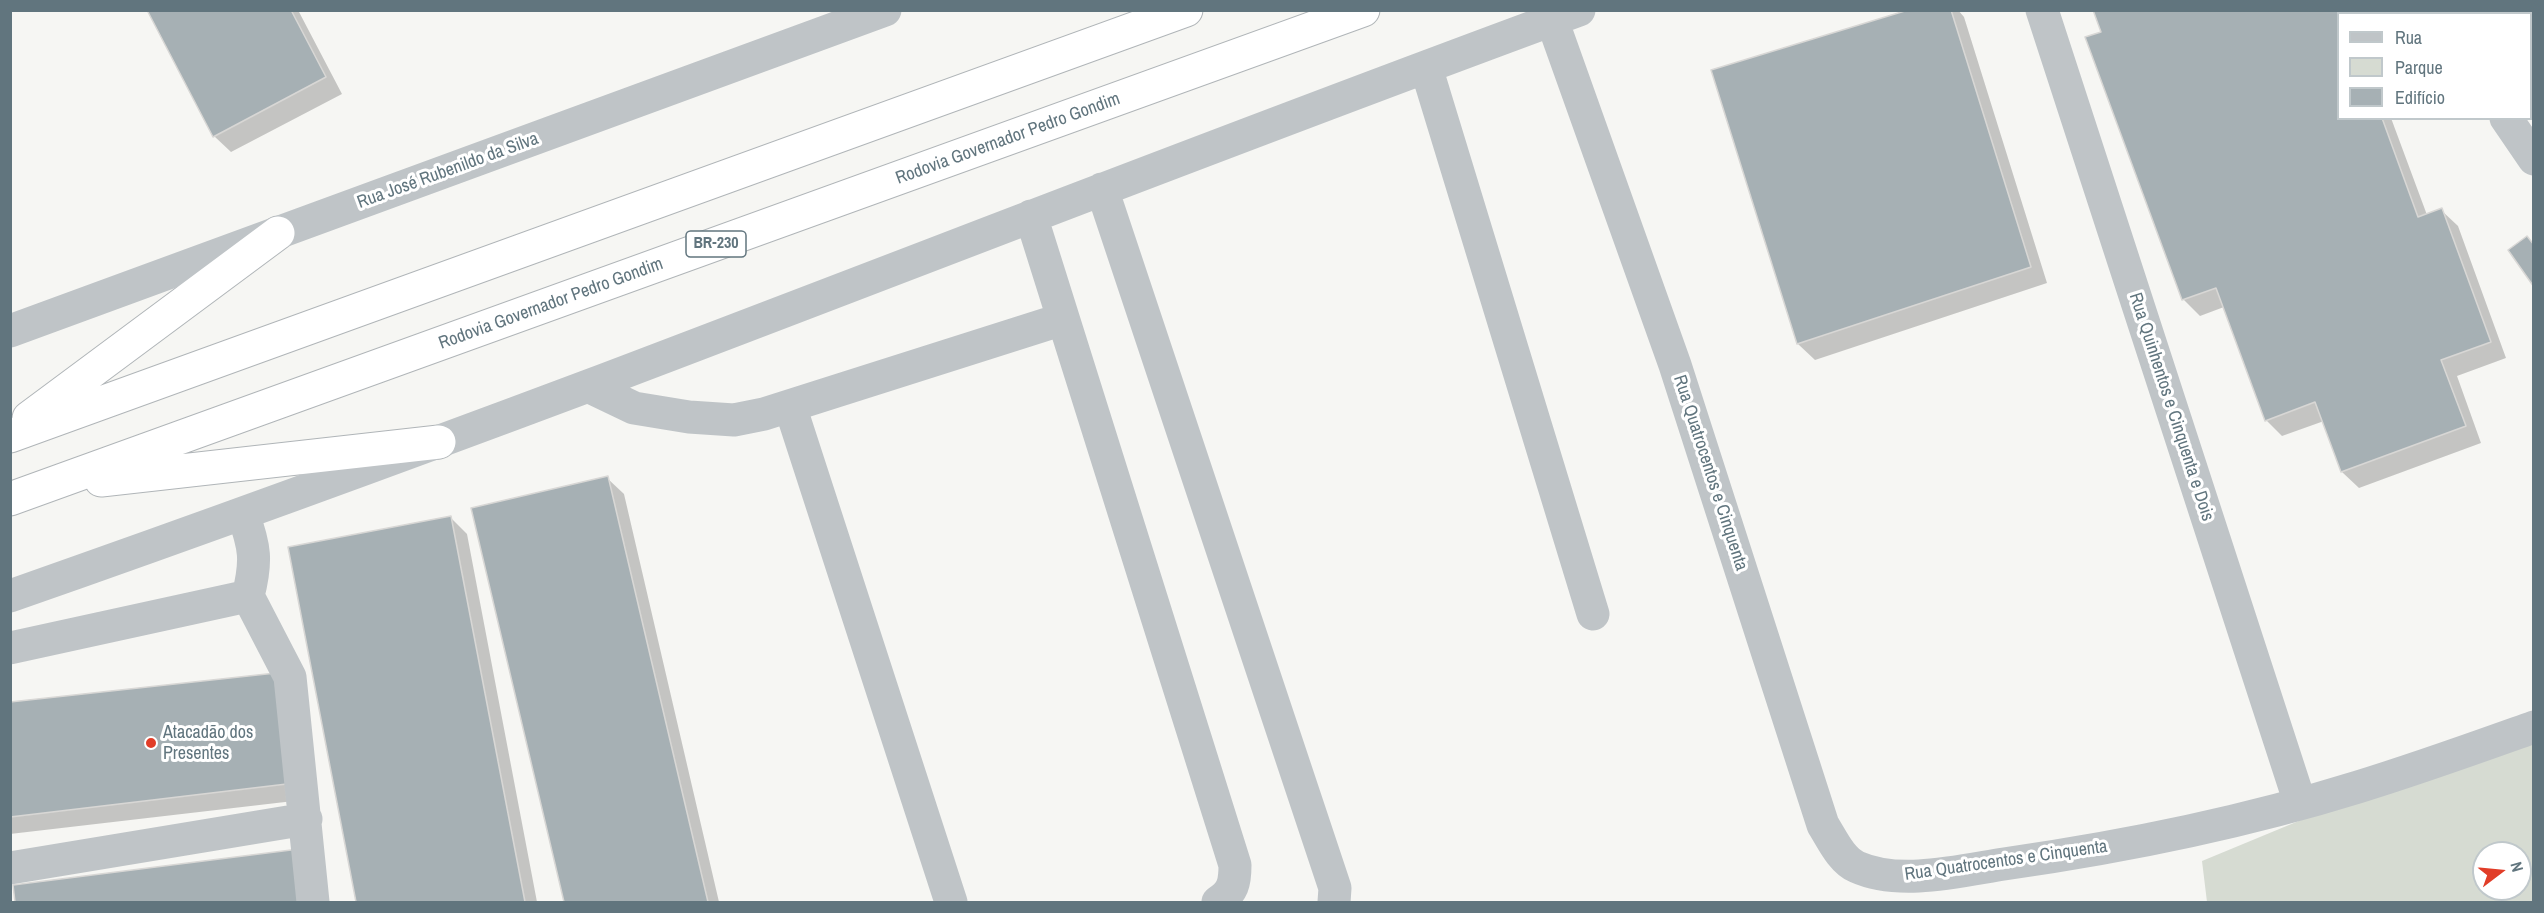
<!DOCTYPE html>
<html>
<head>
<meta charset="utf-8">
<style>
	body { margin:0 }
	#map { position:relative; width:2544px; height:913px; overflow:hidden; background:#f6f6f3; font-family:"Archivo Narrow",sans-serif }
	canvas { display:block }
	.frame { position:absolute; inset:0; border:12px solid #61757e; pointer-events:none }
	.legend { position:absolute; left:2337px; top:12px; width:195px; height:108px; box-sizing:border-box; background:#fff; border:2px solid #c0c8cb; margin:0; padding:8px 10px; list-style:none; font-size:18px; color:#61757e }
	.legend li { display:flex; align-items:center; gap:12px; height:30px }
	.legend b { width:30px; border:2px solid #c0c8cb }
	.north { position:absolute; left:2472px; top:841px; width:60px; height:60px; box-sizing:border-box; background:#fff; border:2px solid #c0c8cb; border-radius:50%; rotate:74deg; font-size:16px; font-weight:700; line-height:24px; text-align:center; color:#61757e }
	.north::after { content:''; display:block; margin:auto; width:21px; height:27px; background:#e13d28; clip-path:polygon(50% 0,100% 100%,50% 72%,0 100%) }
</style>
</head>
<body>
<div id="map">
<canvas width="2544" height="913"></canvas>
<div class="frame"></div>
<ul class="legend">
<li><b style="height:8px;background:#bfc4c7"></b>Rua</li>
<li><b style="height:16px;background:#d6dbd2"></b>Parque</li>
<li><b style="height:16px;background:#a6b0b4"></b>Edifício</li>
</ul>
<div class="north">N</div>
</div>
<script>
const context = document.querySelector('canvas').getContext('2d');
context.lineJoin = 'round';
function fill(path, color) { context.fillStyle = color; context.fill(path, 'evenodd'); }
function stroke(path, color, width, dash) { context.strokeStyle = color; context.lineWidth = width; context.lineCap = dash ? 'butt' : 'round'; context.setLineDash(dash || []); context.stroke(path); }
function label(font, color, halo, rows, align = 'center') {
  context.font = font + ' "Archivo Narrow",sans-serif'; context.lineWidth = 6; context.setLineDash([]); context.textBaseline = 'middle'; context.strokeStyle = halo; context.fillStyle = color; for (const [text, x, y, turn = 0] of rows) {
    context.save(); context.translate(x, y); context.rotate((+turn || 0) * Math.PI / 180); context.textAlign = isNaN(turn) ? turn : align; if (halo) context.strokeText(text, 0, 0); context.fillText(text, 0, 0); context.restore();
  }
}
const built = new Path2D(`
	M2484 11H2533V83L2530 79V14L2486 13Z`);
const green = new Path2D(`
	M2533 744V902H2207L2202 861 2388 784ZM2484 853H2520V889H2484Z`);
const shadow = new Path2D(`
	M149 10H298L342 94 231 152 214 136Z
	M1914 10H1958L1964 17 2047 283 1815 360 1798 344 1713 71Z
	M2095 10H2351L2352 14H2338V118H2391L2427 215 2441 210 2458 226 2506 358 2457 376 2481 443 2359 488 2342 472 2324 421 2282 436 2266 420 2224 307 2200 316 2183 299Z
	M607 478 624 494 719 902H566L473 510Z
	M451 518 467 534 537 902H357L290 548Z
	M285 674 311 799 10 834V704Z
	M15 886 320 902H17Z`);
const building = new Path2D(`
	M147 10H291L326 77 213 137Z
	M1908 10H1951L2031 267 1797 344 1711 70Z
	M2093 10H2342L2343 14H2338V118H2382L2418 217 2442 208 2491 342 2441 360 2466 426 2341 472 2315 402 2265 421 2216 288 2182 300 2085 37 2101 32Z
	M2527 236 2534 245V287L2508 250Z
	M608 476 708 902H564L471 508Z
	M451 516 525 902H356L288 547Z
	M285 672 295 783 10 817V702Z
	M299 849 307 902H15L13 885Z`);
const minor = new Path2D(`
	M2042 10 2300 803
	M2435 10 2437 14
	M1552 20 1675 365 1823 825C1832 839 1841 860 1857 867 1899 886 1960 871 2004 864 2123 847 2242 823 2358 787 2417 769 2475 748 2534 727
	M1426 67 1593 614
	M2506 118 2534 159
	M1102 189 1335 888 1334 902
	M1031 216 1235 865C1235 883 1233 892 1218 902
	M10 331 885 10
	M588 386 634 408 689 417 734 420 764 414 1063 319
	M790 406 951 902
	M10 596C204 528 396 458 588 386 918 261 1247 132 1579 10
	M248 596 290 677 313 902
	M10 648 248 596C257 561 255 547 243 514
	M10 868 306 819`);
const highway = new Path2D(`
	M29 418 278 233
	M10 436 1186 10
	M101 480 439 442
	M10 499 1363 10`);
const markers = [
	[151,743,6,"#e13d28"]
];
const shields = [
	[716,244,60]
];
const shieldNames = [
	["BR-230",716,244]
];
const streetNames = [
	["Rodovia Governador Pedro Gondim",1008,139,-20],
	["Rua José Rubenildo da Silva",448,171,-20],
	["Rodovia Governador Pedro Gondim",551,304,-20],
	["Rua Quinhentos e Cinquenta e Dois",2171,407,72],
	["Rua Quatrocentos e Cinquenta",1710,473,72],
	["Rua Quatrocentos e Cinquenta",2006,861,-8]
];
const poiNames = [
	["Atacadão dos",163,733],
	["Presentes",163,754]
];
fill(built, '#e7e7e6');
fill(green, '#d6dbd2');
fill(shadow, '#0003');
fill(building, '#a6b0b4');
stroke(building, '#d8d7d5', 1.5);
stroke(highway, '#b0b5b8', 35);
stroke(minor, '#bfc4c7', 33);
stroke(highway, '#fff', 33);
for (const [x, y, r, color] of markers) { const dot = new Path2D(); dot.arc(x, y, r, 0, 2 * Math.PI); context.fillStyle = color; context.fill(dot); stroke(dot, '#fff', 2); }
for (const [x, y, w] of shields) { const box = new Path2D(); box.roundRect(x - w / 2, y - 13, w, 26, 4.5); context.fillStyle = '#fff'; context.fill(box); stroke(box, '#61757e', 1.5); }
label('bold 16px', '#61757e', null, shieldNames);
label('18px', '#61757e', '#fff', streetNames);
label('18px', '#61757e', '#fff', poiNames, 'left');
</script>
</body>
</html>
